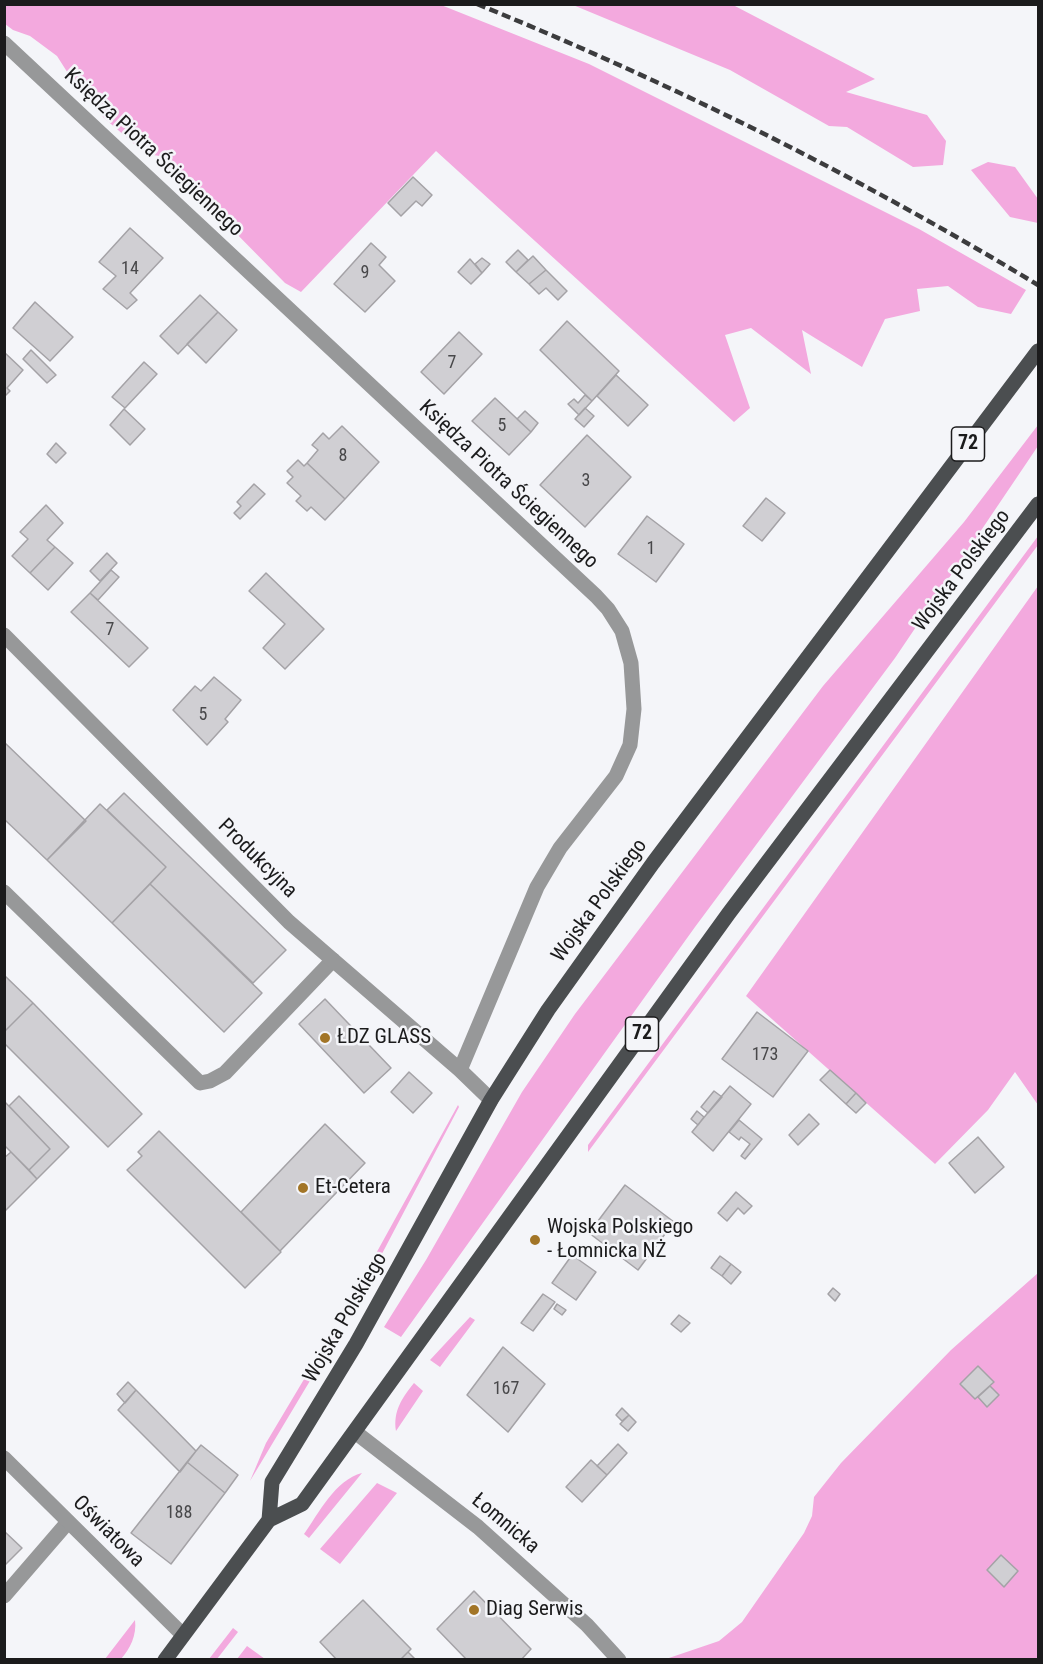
<!DOCTYPE html>
<html>
<head>
<meta charset="utf-8">
<style>
	body { margin:0 }
	#map { position:relative; width:1043px; height:1664px; overflow:hidden; background:#f4f5f9; font-family:"Roboto Condensed",sans-serif }
	canvas { display:block }
	.frame { position:absolute; inset:0; border:6px solid #1b1b1c; pointer-events:none }
</style>
</head>
<body>
<div id="map">
<canvas width="1043" height="1664"></canvas>
<div class="frame"></div>
</div>
<script>
const context = document.querySelector('canvas').getContext('2d');
context.lineJoin = 'round';
function fill(path, color) { context.fillStyle = color; context.fill(path, 'evenodd'); }
function stroke(path, color, width, dash) { context.strokeStyle = color; context.lineWidth = width; context.lineCap = dash ? 'butt' : 'round'; context.setLineDash(dash || []); context.stroke(path); }
function label(font, color, halo, rows, align = 'center') {
  context.font = font + ' "Roboto Condensed",sans-serif'; context.lineWidth = 5; context.setLineDash([]); context.textBaseline = 'middle'; context.strokeStyle = halo; context.fillStyle = color; for (const [text, x, y, turn = 0] of rows) {
    context.save(); context.translate(x, y); context.rotate((+turn || 0) * Math.PI / 180); context.textAlign = isNaN(turn) ? turn : align; if (halo) context.strokeText(text, 0, 0); context.fillText(text, 0, 0); context.restore();
  }
}
const green = new Path2D(`
	M4 5H441L589 64 919 229 1026 290 1011 314 978 307 948 286 917 289 920 311 885 319 862 367 802 330 811 374 751 328 725 335 750 408 734 422 436 151 301 292 285 283 160 156 146 154 104 118 71 78 57 56 30 36 13 30 5 24Z
	M573 5H733L875 79 846 92 927 115 946 141 943 165 913 167 847 127 829 126 730 70Z
	M988 162 1015 167 1038 199V223L1010 217 971 170Z
	M1038 425V446L895 658 695 927 401 1337 384 1327 426 1260 522 1092 575 1014 823 686 964 522Z
	M1038 536V545L588 1152V1145Z
	M1038 586V1105L1015 1072 988 1110 935 1164 746 996Z
	M458 1105 459 1107 353 1309 347 1306Z
	M1038 1273V1659L663 1660 719 1641 742 1622 804 1533 812 1516 814 1497 841 1463 951 1350Z
	M470 1317 475 1320 440 1367 430 1360Z
	M336 1332 338 1334 250 1481 266 1443 331 1334Z
	M414 1383 423 1391 396 1431C393 1411 402 1398 414 1383Z
	M362 1473 309 1538 304 1534C319 1513 335 1480 362 1473Z
	M377 1483 397 1493 340 1564 320 1549Z
	M135 1620C137 1635 130 1649 121 1659H105Z
	M233 1628 238 1632 217 1659H209Z
	M247 1646 265 1659H237Z`);
const building = new Path2D(`
	M413 177 432 195 422 206 416 201 401 216 388 203Z
	M130 228 163 258 130 293 137 300 127 309 103 289 116 276 99 262Z
	M371 243 386 257 379 265 395 281 365 312 334 284Z
	M518 250 528 260 516 272 506 262Z
	M533 256 546 270 529 284 516 272Z
	M482 258 490 264 482 273 475 264Z
	M470 259 482 273 471 284 458 272Z
	M546 270 567 291 558 300 546 288 539 294 529 284Z
	M200 295 218 312 178 354 160 336Z
	M35 302 73 337 50 361 13 328Z
	M218 312 237 330 206 363 187 344Z
	M567 321 619 371 592 401 540 350Z
	M459 332 482 354 444 394 421 372Z
	M31 350 56 375 47 383 23 359Z
	M4 352 23 370 7 388 10 391 4 397Z
	M144 362 157 374 125 408 112 397Z
	M616 375 648 405 628 426 597 396Z
	M585 395 592 401 579 415 568 404 574 399 578 403Z
	M495 398 531 432 509 455 472 421Z
	M585 408 594 416 584 427 575 419Z
	M124 409 145 429 130 445 110 425Z
	M525 411 538 423 531 432 517 419Z
	M342 426 379 462 345 499 307 463 318 450 312 445 323 433 329 439Z
	M587 435 631 477 585 527 540 485Z
	M56 443 66 453 56 463 47 454Z
	M298 460 304 466 307 463 345 499 325 520 311 507 307 511 296 501 301 496 287 483 293 477 287 471Z
	M254 484 265 494 240 519 234 513 241 506 237 502Z
	M766 498 785 513 762 541 743 526Z
	M46 505 63 523 47 540 55 547 30 573 12 556 28 539 20 532Z
	M647 516 684 544 656 582 618 554Z
	M55 547 73 563 48 590 30 573Z
	M107 553 117 563 100 581 90 571Z
	M111 570 119 577 98 600 90 593Z
	M266 573 324 629 285 669 263 648 285 624 249 591Z
	M90 593 148 648 129 667 71 612Z
	M214 677 241 700 225 719 228 722 207 745 173 710 195 686 201 691Z
	M4 742 86 821 47 860 4 819Z
	M124 793 286 950 253 983 150 884 166 867 107 810Z
	M100 804 166 867 112 923 47 860Z
	M150 884 262 993 224 1032 112 923Z
	M4 975 33 1003 4 1032Z
	M325 999 391 1068 364 1093 299 1024Z
	M33 1003 142 1114 108 1147 4 1043V1032Z
	M757 1012 808 1051 773 1097 722 1059Z
	M830 1070 856 1093 846 1104 820 1080Z
	M409 1072 432 1093 413 1113 391 1092Z
	M730 1086 751 1104 713 1151 692 1132Z
	M714 1091 722 1097 708 1113 701 1107Z
	M856 1093 866 1103 856 1113 846 1104Z
	M19 1096 69 1147 37 1179 29 1170 50 1149 9 1106Z
	M4 1101 50 1149 29 1170 4 1145Z
	M697 1111 704 1117 698 1125 691 1119Z
	M809 1114 819 1124 798 1145 789 1135Z
	M739 1120 762 1139 745 1159 741 1156 750 1144 741 1137 739 1140 729 1132Z
	M325 1124 365 1163 280 1251 241 1212Z
	M159 1131 281 1252 245 1288 127 1170 142 1156 138 1152Z
	M978 1137 1004 1167 975 1193 949 1163Z
	M11 1152 37 1179 4 1212V1158Z
	M625 1185 674 1222 638 1270 589 1233Z
	M736 1192 752 1206 744 1214 738 1208 727 1221 718 1213Z
	M572 1255 596 1272 576 1300 552 1283Z
	M720 1256 731 1264 722 1276 711 1268Z
	M731 1264 741 1272 731 1284 722 1276Z
	M833 1288 840 1294 835 1301 828 1294Z
	M543 1294 555 1302 533 1331 521 1323Z
	M557 1304 566 1310 562 1315 554 1309Z
	M679 1315 690 1323 681 1332 671 1324Z
	M503 1347 545 1384 508 1432 467 1395Z
	M978 1366 994 1382 975 1399 960 1384Z
	M128 1382 136 1390 125 1403 117 1394Z
	M990 1386 999 1395 987 1407 978 1397Z
	M136 1390 196 1451 180 1472 118 1410Z
	M622 1408 629 1415 622 1421 616 1415Z
	M629 1415 636 1422 628 1431 620 1424Z
	M618 1444 627 1453 607 1475 597 1466Z
	M201 1445 238 1475 225 1493 187 1462Z
	M591 1460 607 1475 582 1502 566 1487Z
	M187 1462 225 1493 171 1564 131 1533Z
	M4 1531 22 1548 4 1566Z
	M1001 1555 1018 1571 1004 1587 987 1570Z
	M474 1591 531 1649 521 1660H467L437 1629Z
	M363 1600 411 1649 400 1660H337L320 1642Z
	M408 1652 416 1660H400Z`);
const service = new Path2D(`
	M4 892 200 1083 210 1081 225 1073 333 960
	M4 1596 68 1522`);
const minor = new Path2D(`
	M4 43 596 596 608 609 622 631 631 663 634 709 630 745 616 776 560 848 537 887 460 1070
	M4 635 289 922 460 1070 491 1100
	M355 1432 478 1527 587 1625 619 1660
	M4 1458 183 1635`);
const primary = new Path2D(`
	M269 1520 272 1482 356 1344 491 1100 548 1010 653 863 1038 351
	M165 1660 269 1520 302 1504 729 913 1038 504`);
const rail = new Path2D(`
	M477 4C671 83 860 177 1038 285`);
const markers = [
	[325,1038,6,"#a27527"],
	[303,1188,6,"#a27527"],
	[535,1240,6,"#a27527"],
	[474,1610,6,"#a27527"]
];
const numberNames = [
	["14",130,269],
	["9",365,273],
	["7",452,363],
	["5",502,426],
	["8",343,456],
	["3",586,481],
	["1",651,549],
	["7",110,630],
	["5",203,715],
	["173",765,1055],
	["167",506,1389],
	["188",179,1513]
];
const shields = [
	[968,444,33],
	[642,1034,33]
];
const shieldNames = [
	["72",968,444],
	["72",642,1034]
];
const streetNames = [
	["Księdza Piotra Ściegiennego",153,153,43],
	["Księdza Piotra Ściegiennego",508,485,43],
	["Wojska Polskiego",962,571,-53],
	["Produkcyjna",257,859,45],
	["Wojska Polskiego",600,901,-54],
	["Wojska Polskiego",346,1318,-60],
	["Łomnicka",505,1524,40],
	["Oświatowa",108,1532,45]
];
const poiNames = [
	["ŁDZ GLASS",337,1038],
	["Et-Cetera",315,1188],
	["Wojska Polskiego",547,1228],
	["- Łomnicka NŻ",547,1252],
	["Diag Serwis",486,1610]
];
fill(green, '#f3a9de');
fill(building, '#d0cfd3');
stroke(building, '#a4a2a6', 1.5);
stroke(service, '#979899', 15);
stroke(minor, '#979899', 15);
stroke(primary, '#4b4e50', 15);
stroke(rail, '#3c3c3e', 4.5, [9, 4.5]);
for (const [x, y, r, color] of markers) { const dot = new Path2D(); dot.arc(x, y, r, 0, 2 * Math.PI); context.fillStyle = color; context.fill(dot); stroke(dot, '#f4f5f9', 2); }
label('18px', '#48484a', null, numberNames);
for (const [x, y, w] of shields) { const box = new Path2D(); box.roundRect(x - w / 2, y - 17, w, 34, 4.5); context.fillStyle = '#f4f5f9'; context.fill(box); stroke(box, '#1b1b1c', 1.5); }
label('bold 20px', '#1b1b1c', null, shieldNames);
label('21px', '#1b1b1c', '#f4f5f9', streetNames);
label('21px', '#1b1b1c', '#f4f5f9', poiNames, 'left');
</script>
</body>
</html>
